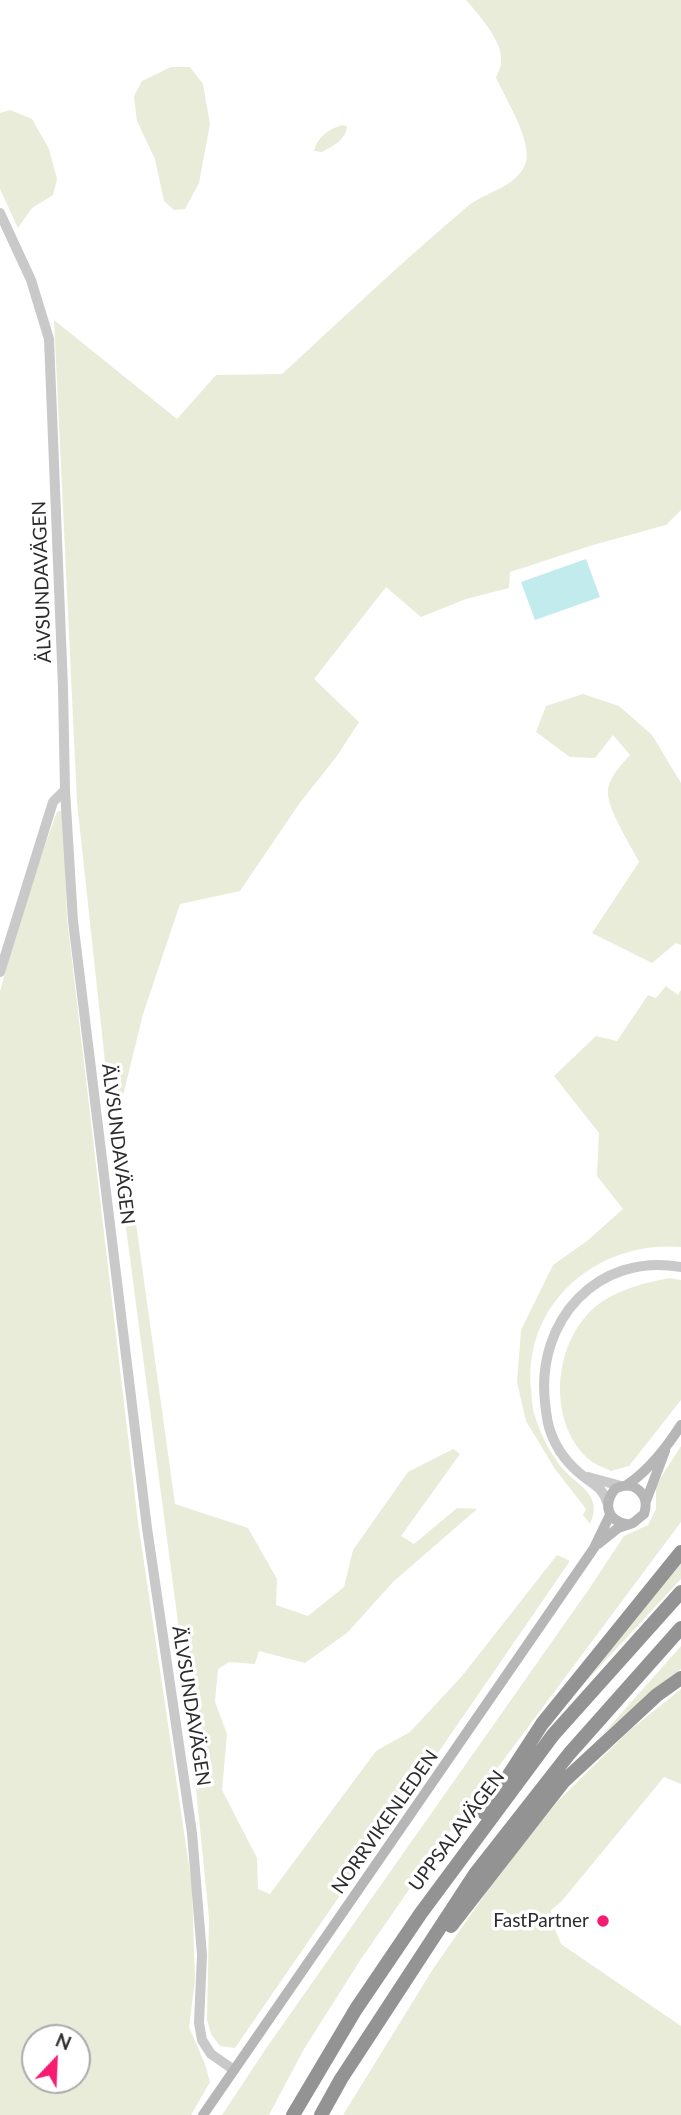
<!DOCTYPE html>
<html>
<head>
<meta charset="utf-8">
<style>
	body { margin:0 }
	#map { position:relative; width:681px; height:2115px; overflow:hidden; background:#fff; font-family:Lato,sans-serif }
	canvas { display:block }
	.north { position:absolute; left:21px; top:2024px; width:70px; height:70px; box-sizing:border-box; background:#fff; border:2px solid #ababab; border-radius:50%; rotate:23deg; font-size:19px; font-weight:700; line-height:28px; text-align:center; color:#2c2c2c }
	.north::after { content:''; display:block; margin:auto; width:24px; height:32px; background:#f61c72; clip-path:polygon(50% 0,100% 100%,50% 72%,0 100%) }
</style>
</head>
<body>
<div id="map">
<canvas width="681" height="2115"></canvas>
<div class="north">N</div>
</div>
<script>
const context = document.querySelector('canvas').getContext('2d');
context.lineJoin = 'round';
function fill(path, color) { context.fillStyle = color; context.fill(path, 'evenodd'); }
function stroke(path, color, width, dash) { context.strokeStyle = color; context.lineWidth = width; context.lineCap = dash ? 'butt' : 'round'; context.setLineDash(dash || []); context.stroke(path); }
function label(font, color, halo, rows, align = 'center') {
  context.font = font + ' Lato,sans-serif'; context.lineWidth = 7; context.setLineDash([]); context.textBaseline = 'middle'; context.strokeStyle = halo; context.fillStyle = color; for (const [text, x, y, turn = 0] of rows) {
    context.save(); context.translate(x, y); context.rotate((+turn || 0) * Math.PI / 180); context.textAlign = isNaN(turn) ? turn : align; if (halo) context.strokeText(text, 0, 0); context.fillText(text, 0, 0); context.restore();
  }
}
const green = new Path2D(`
	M466 0H681V510L666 525 593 545 510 572 509 588 466 599 421 617 386 587 314 679 359 722 337 756 299 804 240 891 180 904 143 1014 120 1108 175 1504 248 1528 277 1579 276 1605 308 1616 344 1587 353 1550 408 1472 453 1449 460 1454 401 1536 414 1544 457 1508 477 1509 393 1582 347 1633 305 1663 259 1651 255 1664 229 1662 218 1669 215 1702 227 1734 222 1790 257 1858 258 1889 270 1894 376 1751 410 1732 462 1676 557 1555 570 1561 235 2048 220 2046 211 2034 207 2020 209 1918 184 1668 109 1099 77 802 54 320 177 419 216 375 282 374C343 318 404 260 468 206 487 191 518 187 526 162 532 141 505 97 496 78 498 73 501 67 501 62 504 42 478 14 466 0Z
	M171 67H190L203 84 210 124 199 183 185 209 174 210 164 201 155 159 137 121 134 96 142 81Z
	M10 110 32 119 49 149 57 179 53 195 32 208 18 228 0 189V113Z
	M342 125 347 126C346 140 333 146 322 152L314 151C317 137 329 129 342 125Z
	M583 694 619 706 652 735 681 783V945L676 943 652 963 592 933 639 862C631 846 607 808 608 792 608 778 622 764 630 755L613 735 595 758 570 757 536 732 546 706Z
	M63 810 67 918 138 1522 192 1886 195 1980 189 2027 205 2064 210 2082 191 2115H0V992C15 931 35 871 57 812ZM35 2038H77V2080H35Z
	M666 986 678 995 681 990V1247C598 1240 523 1303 531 1389 532 1398 532 1408 535 1416 540 1433 548 1449 559 1464 574 1485 605 1493 590 1524L583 1515 586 1509 555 1469 526 1421 517 1382 521 1330 553 1265 587 1241 623 1209 597 1176 599 1133 554 1076 596 1036 617 1041 648 995 656 998Z
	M669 1278 681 1280V1400L629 1466 611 1471C605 1468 596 1465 591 1461 549 1427 552 1353 587 1315 607 1292 640 1284 669 1278Z
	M681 1446V1522L440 1845 361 1959 304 2049 269 2115H222L267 2047 589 1589 624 1536 648 1525 656 1509V1485Z
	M681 1561V1579L566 1703Z
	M681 1646V1669L652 1691 602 1735Z
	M681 1689V1784L664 1777 561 1902 551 1910 554 1927 561 1944 681 2026V2115H343L433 1969 499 1874 558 1801 629 1731Z`);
const water = new Path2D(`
	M586 559 600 597 535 620 521 582Z`);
const tertiary = new Path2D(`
	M0 213 31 280 49 339 63 688 65 790 73 921 147 1528 192 1833 202 1955 199 2023 202 2040 211 2054 234 2070
	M0 972 53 802 65 790
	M588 1477 621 1486
	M607 1502C603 1488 593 1484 583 1476 569 1465 557 1450 551 1433 547 1424 546 1412 545 1402 536 1321 597 1252 681 1267`);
const secondary = new Path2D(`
	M627 1485C649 1470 667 1447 681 1425
	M646 1501 665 1451
	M598 1544 618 1528 633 1523 644 1514C651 1494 633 1479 615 1489 603 1504 607 1520 626 1524
	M203 2115 594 1548 610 1515`);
const motorway = new Path2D(`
	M484 1813 542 1724 681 1552
	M451 1926 564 1781 657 1695 681 1678
	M293 2115 356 2009 421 1913 553 1735 681 1592
	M321 2115 341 2079 475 1874 569 1754 681 1628`);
const markers = [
	[603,1921,7,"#f61c72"]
];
const streetNames = [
	["ÄLVSUNDAVÄGEN",42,582,-92],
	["ÄLVSUNDAVÄGEN",118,1144,83],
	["ÄLVSUNDAVÄGEN",191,1706,81],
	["NORRVIKENLEDEN",385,1822,-55],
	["UPPSALAVÄGEN",457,1831,-53]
];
const poiNames = [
	["FastPartner",589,1921]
];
fill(green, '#e9ecd8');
fill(water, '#c2ebee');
stroke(tertiary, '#c9c9c9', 10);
stroke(secondary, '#b6b6b6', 10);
stroke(motorway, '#939393', 14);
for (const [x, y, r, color] of markers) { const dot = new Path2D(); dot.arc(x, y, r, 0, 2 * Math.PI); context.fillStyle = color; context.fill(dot); stroke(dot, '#fff', 2.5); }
label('19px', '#2c2c2c', '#fff', streetNames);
label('19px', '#2c2c2c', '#fff', poiNames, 'right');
</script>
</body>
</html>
